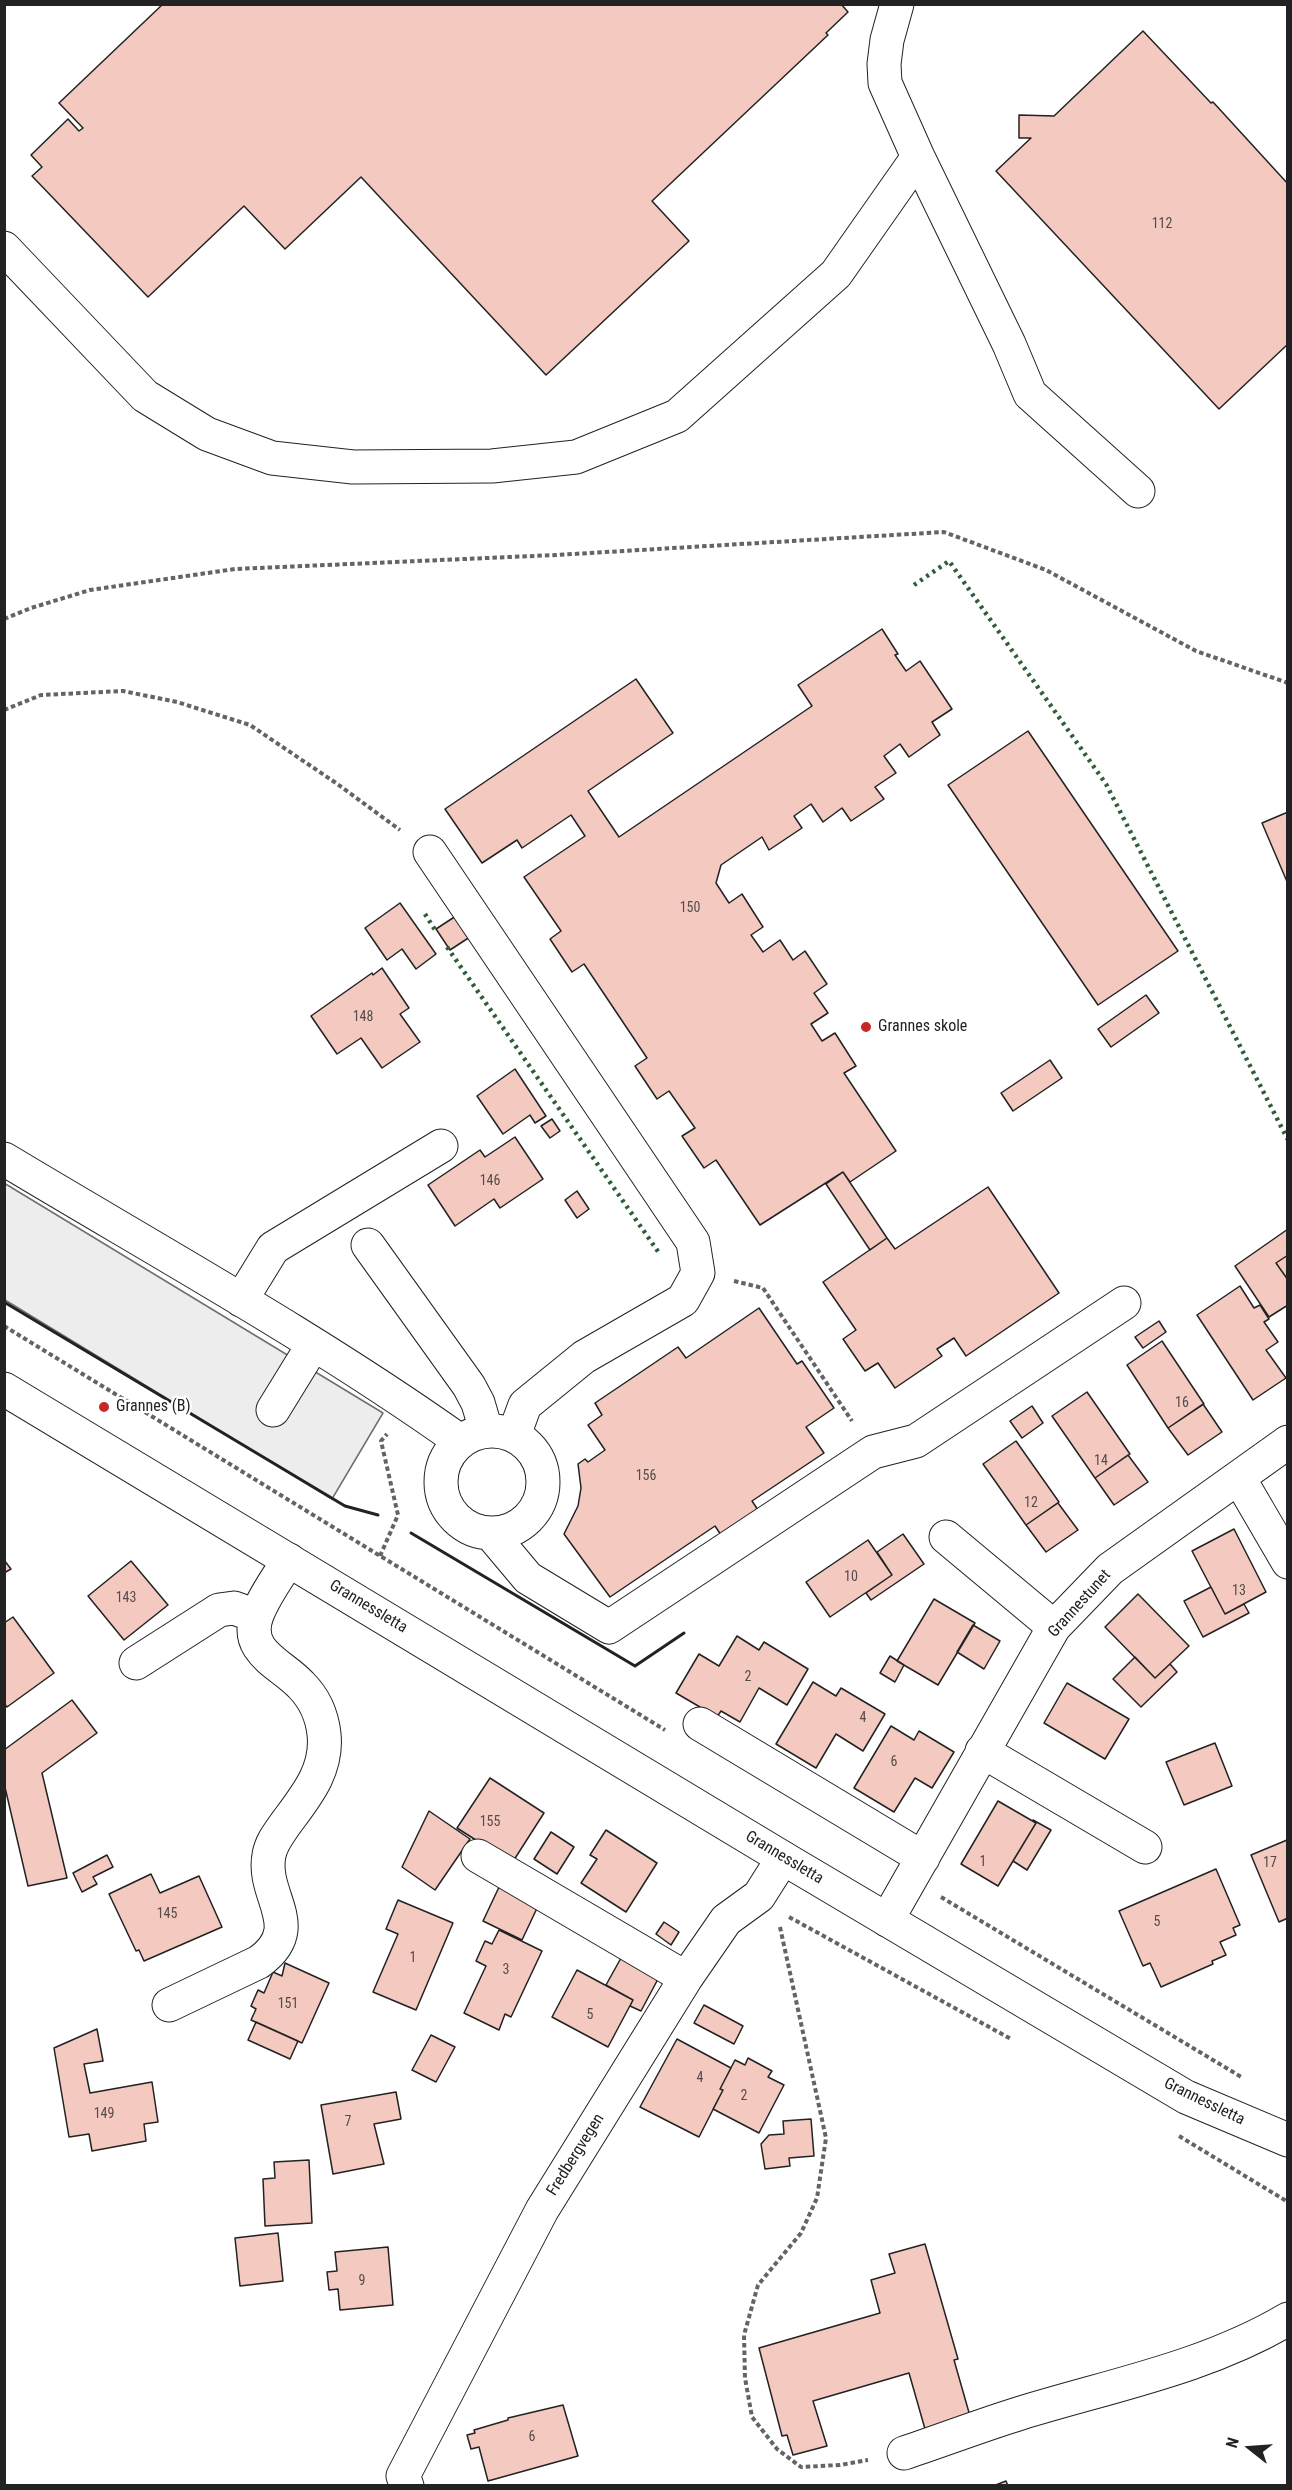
<!DOCTYPE html>
<html>
<head>
<meta charset="utf-8">
<style>
	body { margin:0 }
	#map { position:relative; width:1292px; height:2490px; overflow:hidden; background:#fff; font-family:"Roboto Condensed",sans-serif }
	canvas { display:block }
	.frame { position:absolute; inset:0; border:6px solid #222; pointer-events:none }
	.north { position:absolute; left:1220px; top:2418px; width:60px; height:60px; -webkit-text-stroke:4px #fff; paint-order:stroke; rotate:287deg; font-size:16px; font-weight:700; line-height:24px; text-align:center; color:#222 }
	.north::after { content:''; display:block; margin:auto; width:21px; height:27px; background:#222; clip-path:polygon(50% 0,100% 100%,50% 72%,0 100%) }
</style>
</head>
<body>
<div id="map">
<canvas width="1292" height="2490"></canvas>
<div class="frame"></div>
<div class="north">N</div>
</div>
<script>
const context = document.querySelector('canvas').getContext('2d');
context.lineJoin = 'round';
function fill(path, color) { context.fillStyle = color; context.fill(path, 'evenodd'); }
function stroke(path, color, width, dash) { context.strokeStyle = color; context.lineWidth = width; context.lineCap = dash ? 'butt' : 'round'; context.setLineDash(dash || []); context.stroke(path); }
function label(font, color, halo, rows, align = 'center') {
  context.font = font + ' "Roboto Condensed",sans-serif'; context.lineWidth = 4.5; context.setLineDash([]); context.textBaseline = 'middle'; context.strokeStyle = halo; context.fillStyle = color; for (const [text, x, y, turn = 0] of rows) {
    context.save(); context.translate(x, y); context.rotate((+turn || 0) * Math.PI / 180); context.textAlign = isNaN(turn) ? turn : align; if (halo) context.strokeText(text, 0, 0); context.fillText(text, 0, 0); context.restore();
  }
}
const parking = new Path2D(`
	M4 1183 383 1413 332 1499 5 1300Z`);
const building = new Path2D(`
	M163 4H841L848 12 826 33 828 35 652 201 689 241 546 375 361 177 285 249 244 206 148 297 32 176 42 167 31 155 68 119 79 131 83 128 59 103Z
	M1143 31 1211 103 1213 102 1288 184V344L1219 409 996 171 1031 138H1019V115L1054 116Z
	M882 629 898 654 895 655 906 671 920 661 952 709 932 722 940 735 909 757 900 744 884 756 896 773 875 787 884 799 851 821 842 808 823 822 811 804 794 816 802 828 769 850 762 837 721 865 716 883 729 903 742 894 763 927 751 935 763 952 780 940 793 960 805 951 827 984 814 993 828 1013 811 1024 822 1041 835 1033 856 1066 844 1073 896 1151 850 1182 843 1172 760 1225 716 1160 704 1168 682 1136 695 1128 669 1091 657 1099 635 1066 647 1058 584 964 572 972 550 939 561 931 524 877 585 836 571 815 522 848 517 840 482 863 445 809 636 679 673 733 588 791 619 837 812 706 798 685Z
	M1028 731 1178 951 1098 1005 948 785Z
	M1288 812V884L1262 823Z
	M400 903 436 954 416 969 402 949 387 960 365 928Z
	M462 912 476 933 450 950 436 929Z
	M382 968 409 1008 400 1014 420 1042 382 1068 361 1038 337 1054 311 1016 372 973 373 975Z
	M1146 995 1159 1013 1111 1047 1098 1029Z
	M1050 1060 1062 1078 1013 1111 1001 1093Z
	M515 1069 546 1116 535 1123 530 1115 503 1134 477 1096Z
	M552 1119 560 1131 550 1138 541 1126Z
	M515 1137 543 1179 500 1208 494 1199 455 1226 428 1185 480 1150 485 1157Z
	M843 1172 887 1238 870 1250 826 1184Z
	M988 1187 1059 1293 966 1356 954 1338 937 1349 942 1356 895 1388 878 1363 865 1371 843 1339 856 1330 823 1282 887 1238 895 1249Z
	M577 1191 589 1209 577 1218 565 1200Z
	M1288 1229V1255L1276 1263 1288 1280V1305L1269 1317 1235 1266Z
	M1288 1255V1280L1276 1263Z
	M1240 1286 1254 1308 1260 1305 1269 1319 1264 1322 1278 1342 1266 1350 1286 1378 1253 1400 1197 1315Z
	M759 1308 797 1364 802 1361 834 1408 806 1427 824 1453 752 1501 760 1513 723 1538 715 1526 610 1597 564 1534 578 1506 581 1488 578 1464 585 1459 588 1462 605 1450 588 1425 602 1415 595 1403 678 1347 686 1358Z
	M1159 1321 1166 1332 1143 1348 1135 1337Z
	M1162 1341 1204 1404 1168 1428 1127 1365Z
	M1087 1392 1130 1454 1095 1478 1052 1416Z
	M1203 1404 1222 1432 1188 1455 1168 1428Z
	M1032 1406 1043 1423 1022 1438 1010 1421Z
	M1016 1441 1059 1502 1026 1525 983 1464Z
	M1128 1455 1148 1482 1114 1505 1095 1478Z
	M1058 1503 1078 1530 1046 1552 1026 1525Z
	M1234 1529 1266 1592 1225 1614 1192 1551Z
	M903 1534 924 1564 871 1600 866 1593 892 1575 877 1552Z
	M868 1540 892 1575 830 1617 806 1582Z
	M4 1560 11 1569 4 1573Z
	M131 1561 168 1605 124 1640 88 1596Z
	M1211 1587 1225 1614 1244 1604 1249 1613 1203 1637 1184 1601Z
	M1138 1594 1189 1646 1155 1678 1105 1627Z
	M934 1599 975 1623 938 1685 897 1661Z
	M13 1617 54 1673 7 1707 4 1703V1623Z
	M973 1625 1000 1641 984 1669 957 1652Z
	M737 1636 759 1650 764 1642 808 1669 787 1705 759 1688 740 1722 721 1711 717 1717 676 1693 699 1654 719 1666Z
	M890 1656 904 1665 895 1682 880 1673Z
	M1135 1657 1155 1678 1170 1664 1177 1672 1141 1707 1113 1679Z
	M813 1682 836 1696 841 1688 885 1714 863 1751 836 1734 816 1768 776 1744Z
	M1067 1683 1129 1719 1105 1759 1044 1723Z
	M72 1700 97 1733 42 1773 67 1878 28 1886 4 1783V1750Z
	M891 1726 914 1740 919 1731 954 1752 932 1788 915 1778 894 1812 854 1788Z
	M1215 1743 1232 1786 1184 1805 1166 1762Z
	M490 1778 544 1813 512 1863 457 1828Z
	M998 1801 1036 1823 998 1886 961 1864Z
	M429 1811 470 1839 435 1890 402 1867Z
	M1033 1820 1051 1830 1027 1870 1013 1861 1036 1823Z
	M606 1830 657 1863 626 1912 581 1883 597 1859 590 1855Z
	M551 1832 574 1847 557 1874 534 1859Z
	M1287 1840 1288 1918 1279 1922 1251 1855Z
	M107 1855 113 1867 93 1877 97 1884 82 1892 73 1873Z
	M1216 1869 1240 1925 1233 1928 1236 1935 1220 1942 1226 1955 1212 1961 1213 1964 1161 1987 1150 1963 1143 1966 1119 1911Z
	M151 1874 160 1893 199 1876 222 1927 144 1961 139 1950 136 1951 109 1894Z
	M500 1885 539 1904 522 1940 483 1921Z
	M398 1900 453 1923 416 2010 373 1992 398 1934 386 1929Z
	M664 1922 679 1932 671 1945 656 1934Z
	M499 1930 542 1951 511 2017 505 2014 499 2030 464 2013 486 1966 476 1961 485 1941 492 1944Z
	M621 1958 658 1979 641 2011 630 2006 633 2000 606 1985Z
	M285 1963 329 1983 302 2043 251 2020 256 2009 251 2006 258 1990 264 1993 273 1972 282 1976Z
	M577 1970 633 2000 608 2047 552 2017Z
	M704 2005 743 2026 734 2044 694 2023Z
	M256 2022 298 2041 290 2059 248 2040Z
	M97 2029 103 2061 84 2064 90 2093 152 2082 158 2122 144 2124 146 2141 92 2151 89 2134 69 2137 54 2048Z
	M431 2035 455 2047 436 2082 412 2070Z
	M677 2039 731 2068 720 2089 723 2090 699 2137 640 2107Z
	M748 2058 772 2071 768 2077 784 2085 759 2133 713 2109 723 2090 720 2089 735 2060 745 2065Z
	M396 2092 401 2119 374 2124 384 2164 333 2174 321 2105Z
	M811 2119 814 2156 789 2158 790 2166 765 2169 761 2144 769 2135 784 2134 783 2121Z
	M309 2160 312 2223 265 2226 263 2179 275 2178 274 2162Z
	M278 2233 283 2281 240 2286 235 2238Z
	M925 2244 958 2359 954 2360 970 2416 925 2429 909 2373 813 2401 827 2446 793 2455 787 2435 782 2436 759 2348 880 2313 871 2280 895 2273 889 2254Z
	M388 2247 393 2305 340 2310 338 2289 329 2290 327 2272 337 2271 335 2252Z
	M563 2405 578 2456 488 2481 479 2447 471 2449 467 2435 475 2433 474 2430 508 2420V2418Z
	M1006 2481 1008 2486H993Z`);
const path = new Path2D(`
	M4 619 31 608 90 590 235 569 556 555 944 532 1046 570 1196 651 1288 683
	M4 710 41 695 123 691 177 702 250 725 336 783 400 830
	M734 1281 763 1288 852 1421
	M4 1326 665 1730
	M380 1556 398 1515 381 1441 387 1434
	M941 1897 1243 2078
	M789 1917 1011 2039
	M780 1927 826 2138 817 2198 801 2233 758 2285 744 2335 745 2378 752 2417 777 2449 801 2467 840 2465 868 2460
	M1179 2136 1288 2202`);
const minor = new Path2D(`
	M897 4 887 40 884 64 885 83 918 157 1009 344 1030 394 1138 491
	M4 248 145 396 207 434 272 458 353 467 492 466 576 457 677 416 836 274 918 157
	M430 852 693 1242 698 1273 683 1300 584 1357 525 1405 514 1435
	M4 1159C157 1251 315 1338 460 1441
	M368 1245 469 1386 478 1403 486 1430
	M241 1300 273 1248 441 1146
	M273 1410 313 1345
	M441 1482a51 51 0 1 1 102 0a51 51 0 1 1-102 0Z
	M1239 1478 1288 1562
	M491 1534 528 1578 609 1627 873 1452 916 1441 1124 1303
	M946 1537 1054 1627
	M136 1663 219 1610 234 1608 256 1616
	M700 1724 923 1858
	M982 1751 1145 1847
	M478 1856 686 1978
	M887 1920 1054 1627 1110 1569 1288 1442
	M169 2005 259 1962C307 1927 261 1897 269 1855 271 1843 279 1833 286 1823 306 1796 328 1770 324 1734 322 1716 314 1698 301 1685 282 1664 243 1652 257 1615 264 1596 278 1577 289 1560
	M904 2453C943 2440 982 2425 1021 2413 1112 2385 1205 2368 1288 2319
	M407 2486 403 2476 542 2210 686 1978 726 1920 759 1896 783 1858`);
const major = new Path2D(`
	M4 1389 783 1858 1186 2097 1288 2140`);
const hedge = new Path2D(`
	M914 585 949 561 1106 784 1288 1140
	M425 914 437 933
	M447 947 659 1253`);
const wall = new Path2D(`
	M4 1302 345 1506 378 1515
	M411 1533 635 1666 684 1633`);
const markers = [
	[866,1027,6,"#c62828"],
	[104,1407,6,"#c62828"]
];
const numberNames = [
	["112",1162,224],
	["150",690,908],
	["148",363,1017],
	["146",490,1181],
	["16",1182,1403],
	["14",1101,1461],
	["156",646,1476],
	["12",1031,1503],
	["10",851,1577],
	["13",1239,1591],
	["143",126,1598],
	["2",748,1677],
	["4",863,1718],
	["6",894,1762],
	["155",490,1822],
	["1",983,1862],
	["17",1270,1863],
	["145",167,1914],
	["5",1157,1922],
	["1",413,1958],
	["3",506,1970],
	["151",288,2004],
	["5",590,2015],
	["4",700,2078],
	["2",744,2096],
	["149",104,2114],
	["7",348,2122],
	["9",362,2281],
	["6",532,2437]
];
const poiNames = [
	["Grannes skole",878,1027],
	["Grannes (B)",116,1407]
];
const streetNames = [
	["Grannestunet",1080,1604,-48],
	["Grannessletta",368,1607,31],
	["Grannessletta",784,1858,31],
	["Grannessletta",1204,2102,26],
	["Fredbergvegen",576,2155,-58]
];
fill(parking, '#ededed');
stroke(parking, '#6f6f6f', 1.5);
fill(building, '#f3c9c0');
stroke(building, '#222', 1.5);
stroke(minor, '#222', 35);
stroke(major, '#222', 35);
stroke(path, '#646464', 4, [4.5, 3]);
stroke(minor, '#fff', 33);
stroke(major, '#fff', 33);
stroke(hedge, '#2f5e38', 4.5, [3, 4.5]);
stroke(wall, '#222', 3);
for (const [x, y, r, color] of markers) { const dot = new Path2D(); dot.arc(x, y, r, 0, 2 * Math.PI); context.fillStyle = color; context.fill(dot); stroke(dot, '#fff', 2); }
label('14px', '#564c4a', null, numberNames);
label('16px', '#222', '#fff', poiNames, 'left');
label('16px', '#222', '#fff', streetNames);
</script>
</body>
</html>
